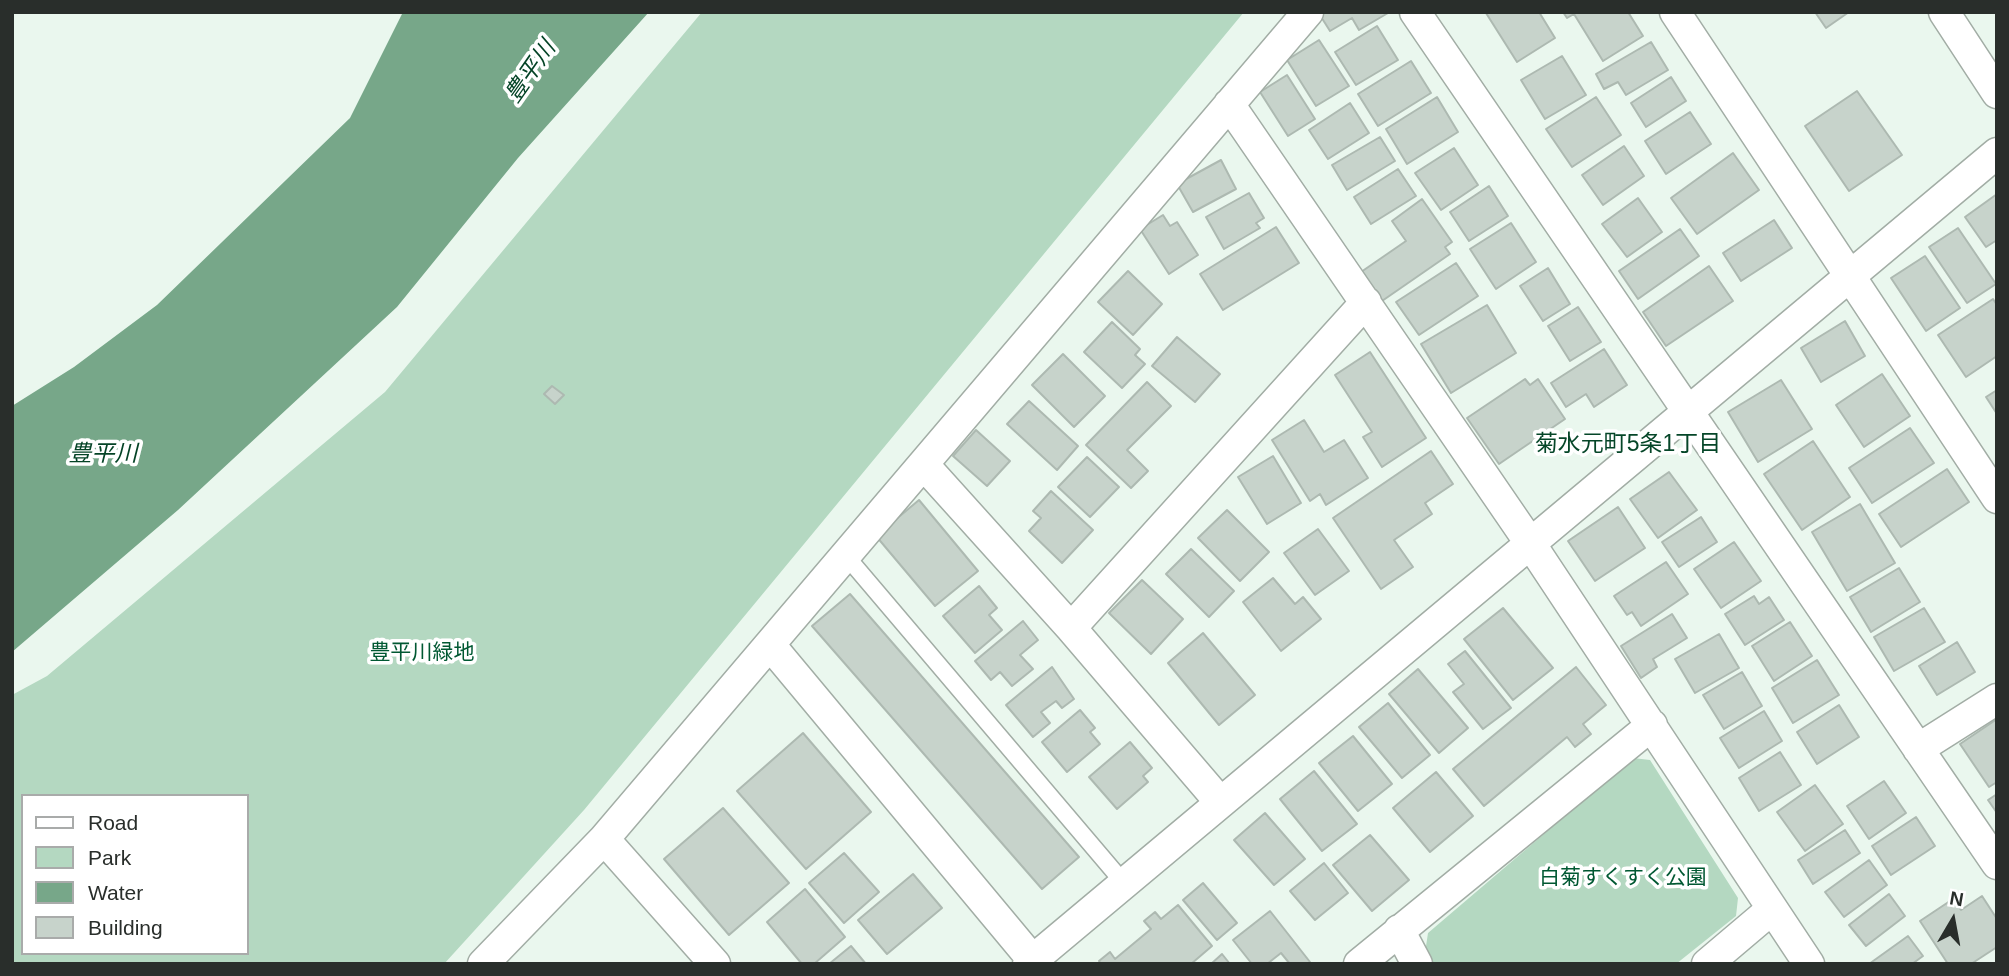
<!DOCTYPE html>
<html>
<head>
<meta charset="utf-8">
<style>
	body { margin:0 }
	#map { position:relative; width:2009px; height:976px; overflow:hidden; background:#eaf7ee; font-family:Helvetica,sans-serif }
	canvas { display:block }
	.frame { position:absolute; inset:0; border:14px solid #292e2b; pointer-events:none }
	.legend { position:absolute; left:21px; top:794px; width:228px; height:161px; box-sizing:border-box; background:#fff; border:2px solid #a9abaa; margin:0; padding:9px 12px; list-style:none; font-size:21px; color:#292e2b }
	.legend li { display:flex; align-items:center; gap:14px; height:35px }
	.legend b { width:35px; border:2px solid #a9abaa }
	.north { position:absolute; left:1918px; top:885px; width:70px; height:70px; -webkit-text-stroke:5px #fff; paint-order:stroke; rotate:10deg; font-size:19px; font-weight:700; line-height:28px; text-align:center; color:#292e2b }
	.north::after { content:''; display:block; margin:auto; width:24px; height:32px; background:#292e2b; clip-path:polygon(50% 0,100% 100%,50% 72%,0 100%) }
</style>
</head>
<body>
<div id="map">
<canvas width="2009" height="976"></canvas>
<div class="frame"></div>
<ul class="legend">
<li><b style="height:9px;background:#fff"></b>Road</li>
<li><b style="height:19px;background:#b4d8c1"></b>Park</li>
<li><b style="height:19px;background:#77a789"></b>Water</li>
<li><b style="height:19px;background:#c7d3cb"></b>Building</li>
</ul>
<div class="north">N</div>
</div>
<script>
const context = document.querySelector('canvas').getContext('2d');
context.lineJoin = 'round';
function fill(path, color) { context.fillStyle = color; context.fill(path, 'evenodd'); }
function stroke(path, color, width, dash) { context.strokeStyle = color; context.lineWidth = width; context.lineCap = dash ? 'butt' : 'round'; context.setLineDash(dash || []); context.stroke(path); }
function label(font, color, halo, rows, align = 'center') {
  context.font = font + ' Helvetica,"Noto Sans JP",sans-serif'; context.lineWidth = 7; context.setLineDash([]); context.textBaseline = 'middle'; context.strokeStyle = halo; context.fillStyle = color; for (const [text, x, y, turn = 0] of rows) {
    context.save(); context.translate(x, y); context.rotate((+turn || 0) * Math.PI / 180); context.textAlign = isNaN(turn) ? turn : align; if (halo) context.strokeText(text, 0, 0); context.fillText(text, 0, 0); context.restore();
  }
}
const green = new Path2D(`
	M702 12H1244L584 810 444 964H12V695L47 676 385 392ZM23 796H247V953H23Z
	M1633 758 1650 760 1738 898 1736 916 1676 964H1432L1425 953 1428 933Z`);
const water = new Path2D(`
	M403 12H649L518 158 397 307 178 510 12 652V406L74 367 157 305 350 118Z`);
const building = new Path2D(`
	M1318 12H1387L1388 13 1359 30 1352 18 1330 31Z
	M1539 12 1555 38 1517 62 1486 13Z
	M1563 12H1628L1643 36 1603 61 1574 14 1567 18Z
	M1815 12H1849L1826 28Z
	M1377 26 1398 60 1356 85 1335 52Z
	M1319 40 1349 86 1316 106 1287 60Z
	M1651 42 1668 70 1626 95 1618 82 1604 89 1596 74Z
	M1562 56 1586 95 1545 119 1521 80Z
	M1411 61 1431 93 1378 126 1358 94Z
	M1287 75 1315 119 1288 136 1260 92Z
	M1671 77 1686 101 1646 127 1631 103Z
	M1857 91 1902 155 1849 191 1805 126Z
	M1437 97 1458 132 1407 164 1386 129Z
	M1596 97 1621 135 1572 167 1546 129Z
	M1350 103 1369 133 1328 159 1309 130Z
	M1690 112 1711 144 1666 174 1645 141Z
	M1380 137 1395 161 1347 190 1332 165Z
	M1624 146 1644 176 1603 205 1582 175Z
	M1454 148 1478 185 1441 210 1415 173Z
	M1733 153 1759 190 1697 234 1671 198Z
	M1221 160 1236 189 1193 212 1177 184Z
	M1398 169 1416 196 1371 224 1354 197Z
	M1489 186 1508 216 1469 241 1450 212Z
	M1249 193 1264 218 1256 223 1260 228 1224 249 1206 217Z
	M1997 194V240L1986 247 1965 217Z
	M1638 198 1662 232 1627 257 1602 224Z
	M1422 199 1452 242 1445 247 1450 254 1382 301 1361 272 1406 241 1392 221Z
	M1163 215 1170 226 1177 222 1198 255 1169 274 1140 229Z
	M1774 220 1792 248 1741 281 1723 253Z
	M1511 223 1536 262 1496 289 1470 249Z
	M1276 227 1299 263 1223 310 1200 274Z
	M1958 228 1996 284 1967 303 1929 247Z
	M1680 229 1699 256 1638 299 1619 271Z
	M1925 256 1960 308 1926 331 1891 278Z
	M1456 263 1478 296 1419 335 1396 302Z
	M1709 266 1733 301 1666 346 1643 312Z
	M1548 268 1570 304 1543 321 1520 286Z
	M1128 271 1162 304 1133 335 1098 302Z
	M1993 299 1997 305V356L1966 377 1938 335Z
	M1487 305 1516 353 1451 393 1421 344Z
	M1578 307 1601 342 1570 361 1548 326Z
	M1845 321 1865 356 1821 382 1801 348Z
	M1112 322 1140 349 1135 355 1145 364 1122 388 1084 352Z
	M1177 337 1220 374 1195 402 1152 366Z
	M1604 349 1627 385 1594 407 1586 394 1566 407 1551 383Z
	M1370 352 1426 438 1382 467 1363 437 1372 432 1335 375Z
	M1063 354 1105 396 1074 427 1032 385Z
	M1882 374 1910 416 1864 447 1836 405Z
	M1525 379 1530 385 1538 379 1565 419 1499 464 1467 418Z
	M1781 380 1812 429 1758 462 1728 412Z
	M1147 382 1171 406 1127 450 1148 471 1131 488 1086 445Z
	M552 386 564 395 555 404 544 394Z
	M1997 390V414L1986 397Z
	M1029 401 1078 446 1057 470 1007 424Z
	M1304 420 1324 452 1344 440 1368 478 1326 505 1320 494 1310 501 1272 440Z
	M1910 428 1934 463 1872 503 1849 468Z
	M976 430 1010 461 987 486 953 456Z
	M1813 441 1850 497 1802 530 1764 474Z
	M1431 451 1453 484 1425 503 1432 514 1394 540 1413 567 1381 589 1333 518Z
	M1273 456 1301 503 1267 524 1238 477Z
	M1087 457 1119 487 1090 517 1058 487Z
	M1947 469 1969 502 1901 547 1879 514Z
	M1669 472 1697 510 1658 538 1630 499Z
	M1051 491 1093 530 1062 563 1029 531 1041 518 1033 511Z
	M919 500 978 571 935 606 876 536Z
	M1860 504 1895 563 1847 591 1812 532Z
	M1618 507 1645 548 1595 581 1568 541Z
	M1227 510 1269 552 1240 581 1198 538Z
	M1701 517 1717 542 1679 567 1662 542Z
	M1318 529 1349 571 1315 595 1284 553Z
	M1734 542 1761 581 1721 608 1694 569Z
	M1191 549 1234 591 1209 617 1166 574Z
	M1666 562 1688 594 1641 626 1632 612 1627 615 1614 596Z
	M1899 568 1920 602 1871 632 1850 597Z
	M1273 578 1295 604 1303 597 1321 619 1281 651 1243 602Z
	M1142 580 1183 619 1151 654 1109 613Z
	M979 586 997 608 989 615 1002 630 975 653 943 616Z
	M850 594 1079 857 1042 889 812 626Z
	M1754 596 1759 604 1769 597 1784 620 1745 645 1725 614Z
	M1503 608 1553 668 1513 700 1464 639Z
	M1924 608 1945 642 1894 671 1874 637Z
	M1672 614 1687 638 1653 659 1657 667 1641 678 1621 646Z
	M1023 621 1038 640 1020 655 1033 669 1012 686 1000 672 991 680 975 661Z
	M1790 622 1812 656 1774 681 1752 646Z
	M1203 633 1255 695 1219 725 1168 663Z
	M1719 634 1739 668 1695 693 1675 659Z
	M1957 642 1975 672 1937 695 1919 666Z
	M1465 651 1511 708 1483 729 1453 692 1464 684 1448 664Z
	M1817 660 1839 695 1793 723 1772 688Z
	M1052 667 1074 699 1062 708 1056 701 1041 712 1050 723 1033 737 1006 705Z
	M1576 667 1606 705 1583 724 1591 734 1575 747 1567 737 1484 806 1453 769Z
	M1418 669 1468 728 1439 753 1389 694Z
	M1742 672 1762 706 1724 729 1703 695Z
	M1388 703 1430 755 1402 778 1359 727Z
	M1839 705 1859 737 1817 764 1797 732Z
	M1080 710 1095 728 1090 732 1100 744 1067 772 1042 742Z
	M1764 711 1782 741 1739 768 1720 738Z
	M1997 719V782L1989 787 1960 744Z
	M803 733 871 812 806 869 737 791Z
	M1353 736 1392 784 1358 811 1319 763Z
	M1130 742 1152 768 1143 776 1148 782 1117 809 1089 777Z
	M1780 752 1801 785 1759 811 1739 778Z
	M1314 771 1357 824 1322 851 1280 799Z
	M1436 772 1473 816 1430 852 1393 808Z
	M1884 781 1906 813 1869 839 1847 806Z
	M1815 785 1843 824 1805 851 1777 812Z
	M1997 794V813L1988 800Z
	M723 808 789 883 729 935 664 859Z
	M1265 813 1305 859 1274 885 1234 840Z
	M1916 817 1935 846 1891 875 1872 846Z
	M1845 830 1860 853 1813 884 1798 860Z
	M1370 835 1409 880 1372 911 1333 865Z
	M844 853 879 892 844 923 809 883Z
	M1869 860 1887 885 1844 917 1825 892Z
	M1324 863 1348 893 1315 920 1290 891Z
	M913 874 942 908 887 954 858 920Z
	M1203 883 1237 923 1217 940 1183 900Z
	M805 889 845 937 814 964H802L767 922Z
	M1889 894 1905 916 1866 946 1849 925Z
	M1982 896 1997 919V947L1971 964H1948L1920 921 1953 899 1961 910Z
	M1178 905 1212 946 1191 964H1101L1099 961 1110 952 1115 959 1151 929 1144 921 1155 912 1161 919Z
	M1270 911 1310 962 1308 964H1290L1281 953 1267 964H1252L1233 940Z
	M1908 936 1923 956 1912 964H1869Z
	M851 946 866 964H829Z
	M1222 954 1230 964H1211Z`);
const service = new Path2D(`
	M847 557 1123 882`);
const minor = new Path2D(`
	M1415 12 1997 864
	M1675 12 1997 498
	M1944 12 1997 93
	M1229 104 1530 543 1809 964
	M924 465 1071 628 1220 802
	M1071 628 1366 302
	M771 646 1036 964
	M1918 749 1997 699
	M604 839 715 964
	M1399 930 1417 964
	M483 964 604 839 1308 12
	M1028 964 1997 153
	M1359 964 1652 725
	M1707 964 1772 909`);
const parkNames = [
	["豊平川緑地",422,653],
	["白菊すくすく公園",1623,878]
];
const waterNames = [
	["豊平川",531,72,-55],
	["豊平川",103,455]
];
const neighbourhoodNames = [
	["菊水元町5条1丁目",1628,445]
];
fill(green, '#b4d8c1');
fill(water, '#77a789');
fill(building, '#c7d3cb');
stroke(building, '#adb9b1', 2);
stroke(service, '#a2ada5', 19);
stroke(minor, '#a2ada5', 33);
stroke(service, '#fff', 16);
stroke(minor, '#fff', 30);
label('21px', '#005832', '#fff', parkNames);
label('italic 23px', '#044326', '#fff', waterNames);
label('23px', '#054628', '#fff', neighbourhoodNames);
</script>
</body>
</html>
